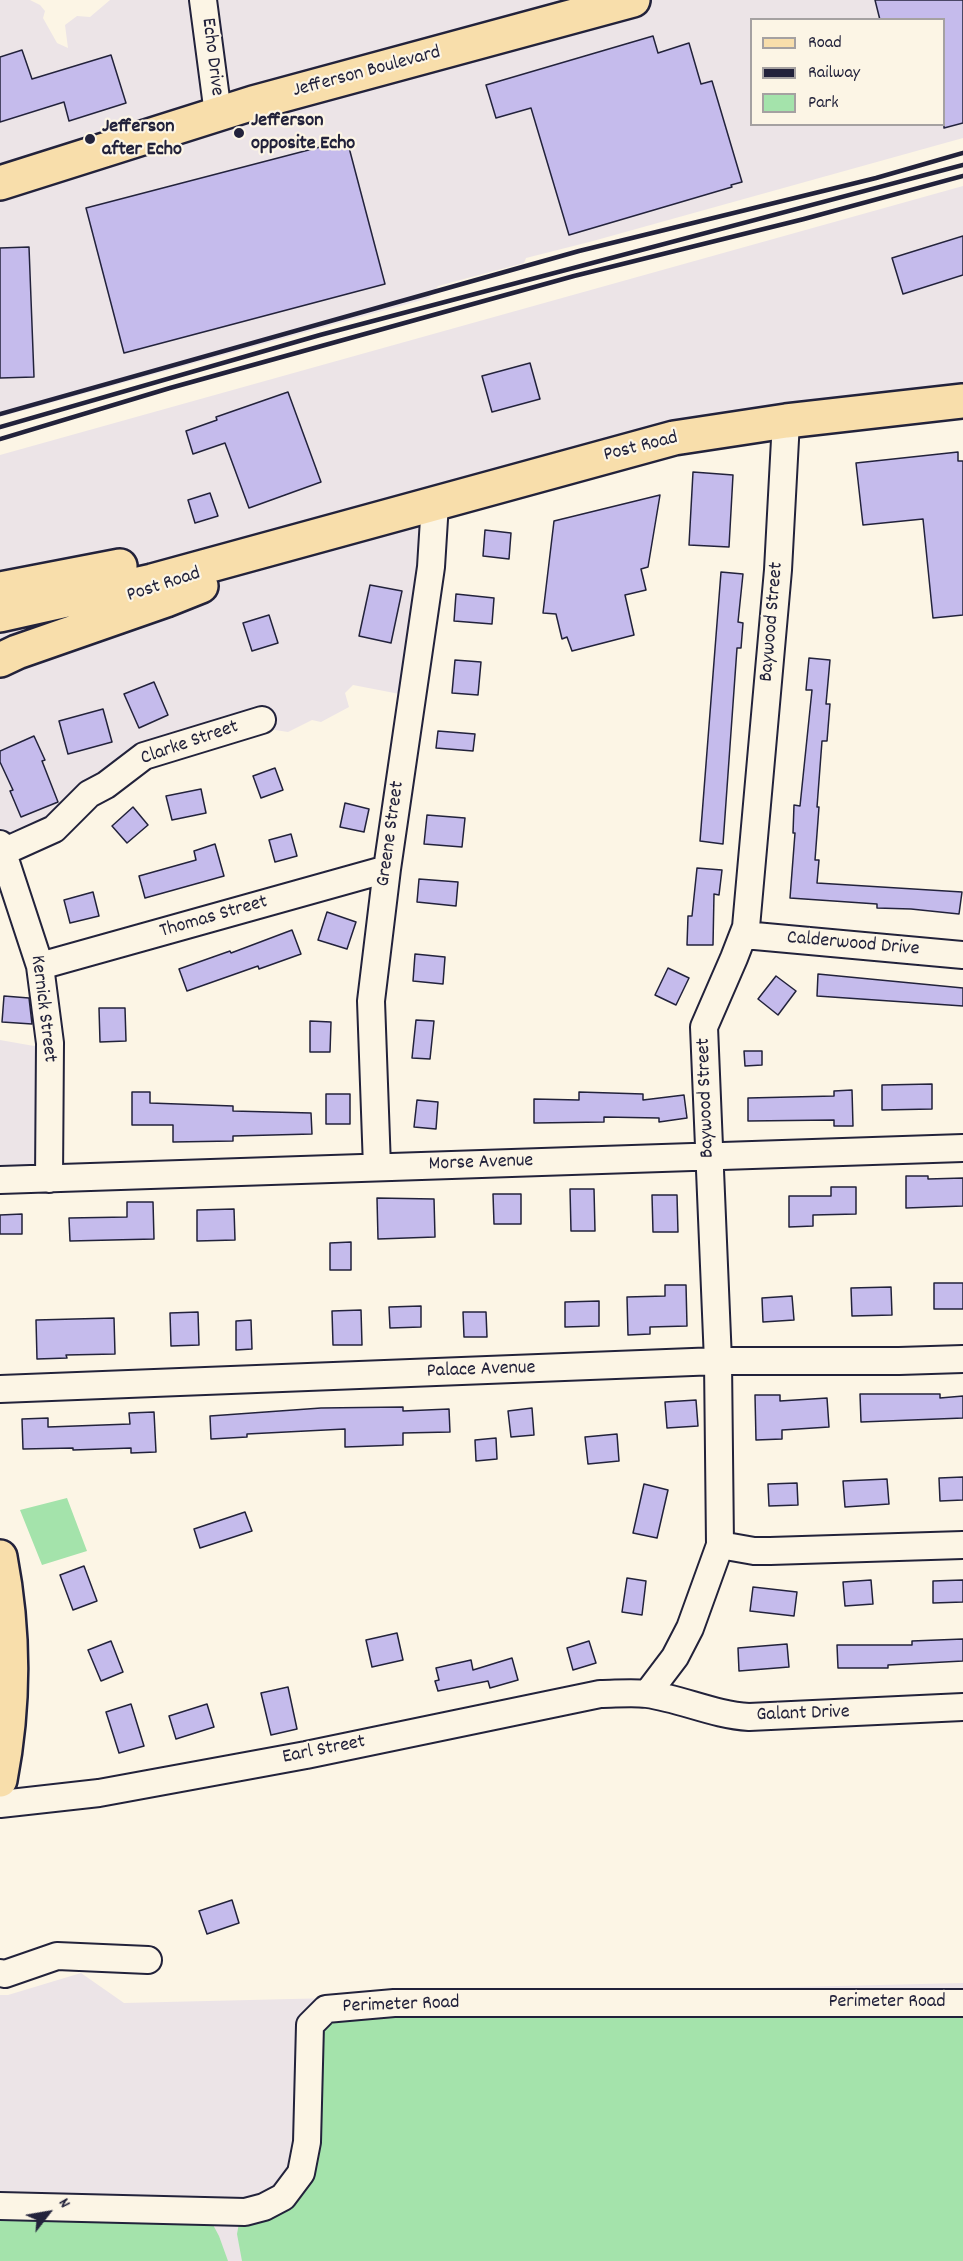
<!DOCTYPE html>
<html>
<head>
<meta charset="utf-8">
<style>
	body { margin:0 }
	#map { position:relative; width:963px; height:2261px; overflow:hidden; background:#fcf5e5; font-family:Dekko,sans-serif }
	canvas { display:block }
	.legend { position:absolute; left:750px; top:18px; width:195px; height:108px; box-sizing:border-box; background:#fcf5e5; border:2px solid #a5a1a1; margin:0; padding:8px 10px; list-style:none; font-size:18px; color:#22223b }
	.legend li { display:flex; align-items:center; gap:12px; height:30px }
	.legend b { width:30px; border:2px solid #a5a1a1 }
	.north { position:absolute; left:18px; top:2183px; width:60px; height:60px; -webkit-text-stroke:4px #fcf5e5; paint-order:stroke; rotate:59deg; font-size:16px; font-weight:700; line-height:24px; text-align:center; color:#22223b }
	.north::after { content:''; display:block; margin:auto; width:21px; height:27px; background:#22223b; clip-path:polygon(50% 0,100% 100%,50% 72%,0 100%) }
</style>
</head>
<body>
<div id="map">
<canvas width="963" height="2261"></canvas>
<ul class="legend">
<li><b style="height:8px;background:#f8deab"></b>Road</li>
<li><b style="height:8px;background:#22223b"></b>Railway</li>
<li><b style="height:16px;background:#a4e3ab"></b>Park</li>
</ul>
<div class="north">N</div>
</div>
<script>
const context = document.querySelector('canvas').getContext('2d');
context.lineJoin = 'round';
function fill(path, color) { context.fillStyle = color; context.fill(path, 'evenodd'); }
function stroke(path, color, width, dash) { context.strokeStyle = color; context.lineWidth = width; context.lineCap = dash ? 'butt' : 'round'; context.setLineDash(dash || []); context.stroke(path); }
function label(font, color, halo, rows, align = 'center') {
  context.font = font + ' Dekko,sans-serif'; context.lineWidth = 4.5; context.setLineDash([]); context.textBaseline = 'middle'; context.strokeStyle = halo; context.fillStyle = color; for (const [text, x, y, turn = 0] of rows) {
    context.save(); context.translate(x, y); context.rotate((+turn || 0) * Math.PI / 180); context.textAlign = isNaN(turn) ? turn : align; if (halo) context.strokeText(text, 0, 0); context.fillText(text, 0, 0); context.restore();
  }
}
const built = new Path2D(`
	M0 0H30L40 5 45 11 43 18 57 43 68 48 65 25 77 16 90 17 110 0H963V138L593 241 526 258 524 263 438 286 429 298 0 417ZM752 20H944V124H752Z
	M963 186V397L845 405 446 502 410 696 353 685 345 693 349 707 321 722 312 720 288 732 269 729 120 777 57 829 0 840V455Z
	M0 1040 51 1049 52 1175 0 1179Z
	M81 1973 124 2003 963 1983V2261H0V1995H8Z`);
const green = new Path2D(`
	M67 1498 87 1551 42 1565 20 1510Z
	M963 2011V2261H242L237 2234 239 2223C287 2217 302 2205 317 2158L321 2039 327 2022 345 2015Z
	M0 2216 211 2221 219 2236 228 2261H0Z`);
const building = new Path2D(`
	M875 0H963V123L944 128V20H880Z
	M653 36 658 53 689 43 701 84 712 81 742 182 731 185 732 187 569 235 531 108 496 118 486 85Z
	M22 50 32 79 111 55 126 103 69 121 64 102 0 122V57Z
	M347 140 385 284 124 353 86 208Z
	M963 236V275L903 294 892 258Z
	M29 247 34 377 0 378V248Z
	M530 363 540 399 492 412 482 376Z
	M288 392 321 482 249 508 225 443 193 454 186 431 217 420 216 417Z
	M958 452V461H963V615L933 618 923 519 863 525 856 463Z
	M693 472 733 475 729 547 689 545Z
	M210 493 218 516 195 523 188 500Z
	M660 495 648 567 641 569 646 590 625 595 634 635 572 651 567 637 562 639 556 614 543 613 554 521Z
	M485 530 511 533 509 559 483 556Z
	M721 572 743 574 738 622 743 623 741 648H737L723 844 700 841Z
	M370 585 402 591 391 643 359 636Z
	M456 594 494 598 492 624 454 621Z
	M269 615 278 643 252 651 243 623Z
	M809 658 830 660 826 704H830L827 741H822L817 807H819L815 860H819L817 883 962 892 959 914 911 909 877 908V904L790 898 795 833H793L794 805 800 806 812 690H806Z
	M455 660 481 662 478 695 452 693Z
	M154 682 168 715 139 728 124 694Z
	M103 709 112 742 68 754 59 721Z
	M438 731 475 734 473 751 436 748Z
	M34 736 45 760 42 761 58 802 21 817 10 791 13 790 0 762V751Z
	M275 768 283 790 261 798 253 776Z
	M201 789 206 813 172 820 166 796Z
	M345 803 369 809 364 832 340 827Z
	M133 807 148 825 127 843 112 826Z
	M427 815 465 818 462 847 424 844Z
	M291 834 297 856 275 862 269 840Z
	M215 844 224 876 145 898 139 876 196 860 194 851Z
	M697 868 722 870 719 895 714 894 713 945H687L688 916H692Z
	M419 879 458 882 456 906 417 902Z
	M93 892 99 916 70 923 64 900Z
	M327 912 356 922 347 949 318 940Z
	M292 930 301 954 259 969 258 966 187 991 179 969 230 951 231 953Z
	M415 954 445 957 443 984 413 981Z
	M668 968 689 978 676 1005 655 995Z
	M818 974 963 988V1006L817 996Z
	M776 976 796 991 778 1015 758 999Z
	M4 996 29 998 32 1024 2 1022Z
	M99 1008H125L126 1041 100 1042Z
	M416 1020 434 1021 430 1059 412 1058Z
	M310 1021 331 1022 330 1052H310Z
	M744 1051H762V1065L745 1066Z
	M932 1084V1109L882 1110V1085Z
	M852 1090 853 1126H834V1120L748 1121V1098L834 1096V1091Z
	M132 1092H150V1103L233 1106V1111L311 1113 312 1134 233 1136V1141L173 1142V1125H132Z
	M579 1092 643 1094V1100L684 1095 687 1118 659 1122V1118L604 1117V1122L534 1123V1099L579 1100Z
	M326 1094H350V1124H326Z
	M417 1100 438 1102 436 1129 414 1127Z
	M906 1176H928V1179L963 1178V1206L906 1208Z
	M831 1187H856V1214L813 1215V1226L789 1227V1196H831Z
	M570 1189H594L595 1231H571Z
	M493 1194H521V1224H494Z
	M652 1195H677L678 1232H653Z
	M377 1198 434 1199 435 1237 378 1239Z
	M127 1202H153L154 1239 70 1241 69 1218 127 1217Z
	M234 1209 235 1240 197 1241V1210Z
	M22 1214V1234H0V1215Z
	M351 1242V1270H330V1243Z
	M934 1283H963V1309H934Z
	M665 1285H686L687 1326 650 1327V1334L628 1335 627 1297 665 1296Z
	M891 1287 892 1315 852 1316 851 1288Z
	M792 1296 794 1320 763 1322 762 1298Z
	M599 1301V1326L565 1327V1302Z
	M421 1306V1327L390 1328 389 1307Z
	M361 1310 362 1345H333L332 1311Z
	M198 1312 199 1345 171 1346 170 1313Z
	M463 1312H486L487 1337H464Z
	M114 1318 115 1354 66 1355 67 1358 37 1359 36 1320Z
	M251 1320 252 1349 236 1350V1321Z
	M860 1394H940V1398L963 1396V1418L861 1422Z
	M755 1395H780V1401L827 1398 829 1427 782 1430V1439L756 1440Z
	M696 1400 698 1426 667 1428 665 1402Z
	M403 1407V1411L449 1409 450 1432 403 1433V1445L345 1447V1429L247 1434V1437L211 1439 210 1416 321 1408Z
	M532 1408 534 1435 511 1437 508 1411Z
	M154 1412 156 1452 131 1453V1448L73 1450V1448L23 1449 22 1419 48 1418V1427L130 1424 129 1413Z
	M617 1434 619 1461 588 1464 585 1437Z
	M496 1438 497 1459 476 1461 475 1440Z
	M963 1477V1500L940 1501 939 1478Z
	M887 1479 889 1504 845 1507 843 1481Z
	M797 1483 798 1505 769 1506 768 1484Z
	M644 1484 668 1490 657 1538 633 1533Z
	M245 1512 252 1531 200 1548 194 1529Z
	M84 1566 97 1601 73 1610 60 1575Z
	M627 1578 646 1581 642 1615 622 1612Z
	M871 1580 873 1604 845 1606 843 1582Z
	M963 1580V1602L933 1603V1581Z
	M753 1587 797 1592 794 1616 750 1611Z
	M397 1633 403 1660 372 1667 366 1640Z
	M963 1639V1661L888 1665V1668H838L837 1645H912V1641Z
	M111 1641 123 1672 101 1681 88 1650Z
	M589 1641 596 1663 573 1670 567 1648Z
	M787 1644 789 1667 739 1671 738 1648Z
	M512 1658 518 1680 490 1688 488 1681 438 1691 435 1681 439 1680 436 1668 471 1660 473 1670Z
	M288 1687 297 1729 271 1735 261 1693Z
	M131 1704 144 1746 119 1753 106 1712Z
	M207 1704 214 1727 176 1739 169 1716Z
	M232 1900 239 1923 207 1934 199 1911Z`);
const minor = new Path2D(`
	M203 0 218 114
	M0 844 40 966 50 1043 49 1179
	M3 852 54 829 89 794 106 785 144 756 262 720
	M744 935 963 955
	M40 966 387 869
	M377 1167 371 1001 387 869 431 567 435 503
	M0 1180 963 1148
	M0 1389 718 1361H899L963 1359
	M720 1545 754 1551H770L963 1545
	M647 1694 675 1657 690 1628 720 1545 718 1361 704 1027 734 958 746 927 778 570 786 421
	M0 1804 99 1793 306 1755 600 1694C615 1694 632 1692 647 1694 682 1699 714 1715 749 1717L963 1707
	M0 1973 5 1974 57 1956 148 1960
	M0 2206 245 2212 264 2207 283 2197 301 2173 307 2142 310 2025 326 2009 394 2003H963`);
const major = new Path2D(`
	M0 183 253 103 633 0
	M0 589 120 566
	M0 615 152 581 674 438 786 421 963 401
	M0 660 17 652 166 600 201 586
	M0 1557C14 1630 14 1707 0 1780`);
const rail = new Path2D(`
	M0 414 579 251 876 178 963 153
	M0 427 320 335 963 165
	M0 439 170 388 574 276 804 219 963 176`);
const markers = [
	[239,133,6,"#22223b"],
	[90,139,6,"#22223b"]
];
const streetNames = [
	["Echo Drive",211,57,83],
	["Jefferson Boulevard",367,73,-15],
	["Post Road",641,448,-14],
	["Post Road",164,586,-18],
	["Baywood Street",773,622,-85],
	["Clarke Street",190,744,-19],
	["Greene Street",392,834,-82],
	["Thomas Street",214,918,-16],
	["Calderwood Drive",853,945,5],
	["Kernick Street",42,1009,83],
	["Baywood Street",707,1098,-92],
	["Morse Avenue",481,1164,-2],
	["Palace Avenue",481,1371,-2],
	["Galant Drive",803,1715,-2],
	["Earl Street",324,1751,-11],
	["Perimeter Road",887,2003],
	["Perimeter Road",401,2006,-2]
];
const poiNames = [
	["Jefferson",251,122],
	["opposite Echo",251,145],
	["Jefferson",102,128],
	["after Echo",102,151]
];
fill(built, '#ece4e7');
fill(green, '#a4e3ab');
fill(building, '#c5bbec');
stroke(building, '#22223b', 1.5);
stroke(minor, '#22223b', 30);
stroke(major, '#22223b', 38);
stroke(minor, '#fcf5e5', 26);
stroke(major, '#f8deab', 33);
stroke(rail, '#22223b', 4.5);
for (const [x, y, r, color] of markers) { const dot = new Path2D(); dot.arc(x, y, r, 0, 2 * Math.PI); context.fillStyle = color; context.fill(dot); stroke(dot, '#fcf5e5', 2); }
label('20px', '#22223b', '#fcf5e5', streetNames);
label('bold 20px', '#22223b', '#fcf5e5', poiNames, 'left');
</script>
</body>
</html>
